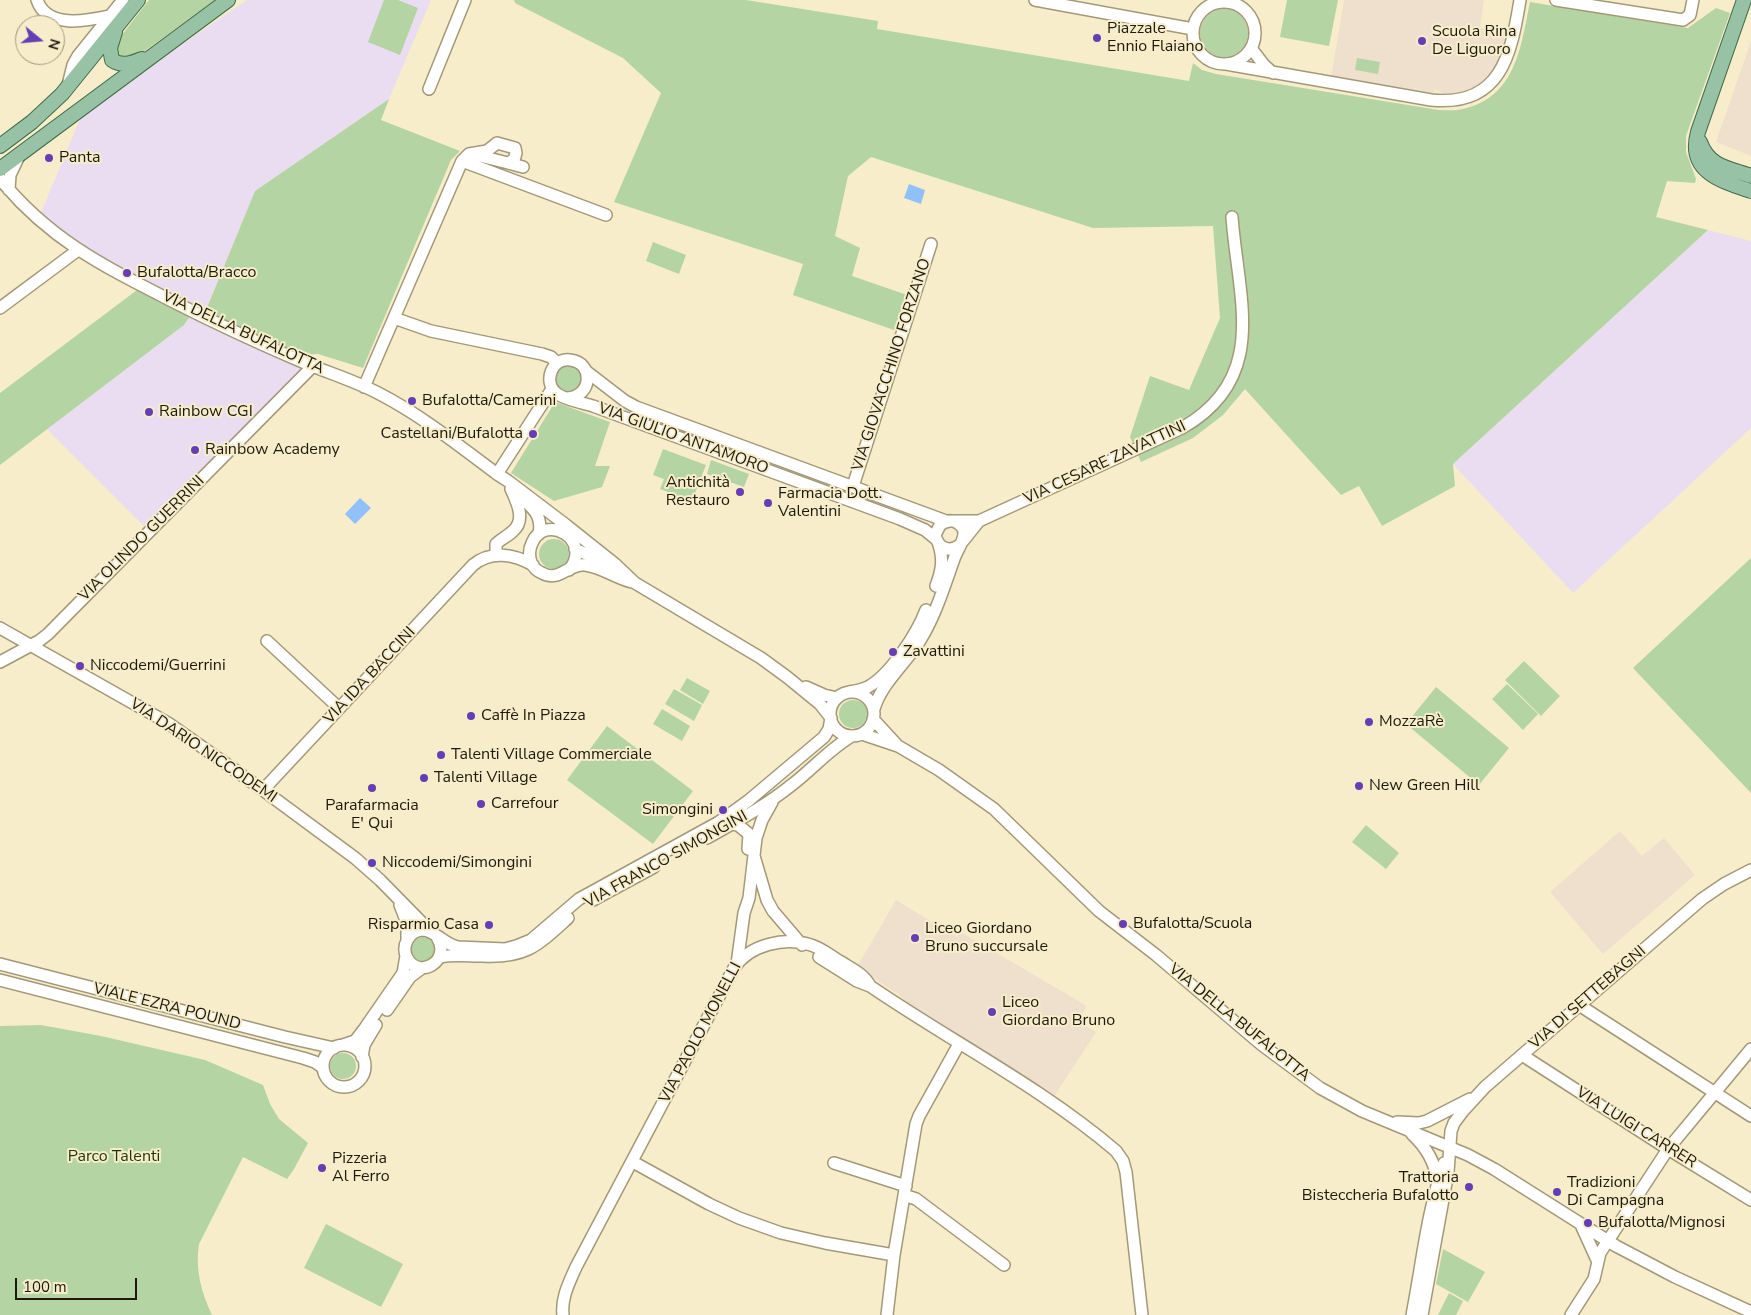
<!DOCTYPE html>
<html>
<head>
<meta charset="utf-8">
<style>
	body { margin:0 }
	#map { position:relative; width:1751px; height:1315px; overflow:hidden; background:#f7edca; font-family:"Nunito Sans",sans-serif }
	canvas { display:block }
	.north { position:absolute; left:15px; top:15px; width:50px; height:50px; box-sizing:border-box; background:#f7edca; border:1px solid #a0987e; border-radius:50%; rotate:107deg; font-size:14px; font-weight:700; line-height:20px; text-align:center; color:#1d190d }
	.north::after { content:''; display:block; margin:auto; width:18px; height:22px; background:#653eb6; clip-path:polygon(50% 0,100% 100%,50% 72%,0 100%) }
	.scale { position:absolute; left:15px; top:1278px; width:122px; height:22px; box-sizing:border-box; border:2px solid #1d190d; border-top:0; padding-left:6px; font-size:15px; line-height:18px; white-space:nowrap; color:#1d190d; -webkit-text-stroke:4px #f7edca; paint-order:stroke }
</style>
</head>
<body>
<div id="map">
<canvas width="1751" height="1315"></canvas>
<div class="north">N</div>
<div class="scale">100 m</div>
</div>
<script>
const context = document.querySelector('canvas').getContext('2d');
context.lineJoin = 'round';
function fill(path, color) { context.fillStyle = color; context.fill(path, 'evenodd'); }
function stroke(path, color, width, dash) { context.strokeStyle = color; context.lineWidth = width; context.lineCap = dash ? 'butt' : 'round'; context.setLineDash(dash || []); context.stroke(path); }
function label(font, color, halo, rows, align = 'center') {
  context.font = font + ' "Nunito Sans",sans-serif'; context.lineWidth = 4; context.setLineDash([]); context.textBaseline = 'middle'; context.strokeStyle = halo; context.fillStyle = color; for (const [text, x, y, turn = 0] of rows) {
    context.save(); context.translate(x, y); context.rotate((+turn || 0) * Math.PI / 180); context.textAlign = isNaN(turn) ? turn : align; if (halo) context.strokeText(text, 0, 0); context.fillText(text, 0, 0); context.restore();
  }
}
const commercial = new Path2D(`
	M247 0H431L389 99 255 191 204 314 98 259 40 215 80 119 184 43Z
	M1708 230 1751 241V428L1573 593 1453 464Z
	M192 313 309 366 149 531 47 429 184 325Z`);
const education = new Path2D(`
	M1344 0H1484L1480 28 1509 33 1504 50 1493 73 1486 80 1476 87 1453 94H1442L1440 91 1434 90 1433 93 1331 77Z
	M1751 41V156L1716 142Z
	M1620 831 1642 856 1664 838 1695 875 1603 954 1550 892Z
	M896 900 957 937 961 932 1087 1006 1078 1021 1096 1032 1055 1095 914 1009 899 995 857 967Z`);
const green = new Path2D(`
	M149 0H215L131 61 117 60 114 45Z
	M384 0H398L418 8 400 55 368 42Z
	M514 0H746L878 21 877 29 1189 81 1193 63 1202 70 1216 74 1439 110C1447 110 1456 111 1463 109 1516 97 1521 46 1530 2L1688 28 1716 8 1730 13 1686 136V152L1696 179 1695 183 1667 181 1656 217 1708 230 1453 464 1455 486 1382 526 1359 486 1341 495 1245 389 1223 415 1193 438 1141 462 1130 437 1150 376 1189 390 1220 318 1213 226 1093 228 871 157 848 176 835 236 860 248 852 276 907 295 894 330 793 295 803 264 614 202 661 93 623 58 515 3Z
	M1287 0H1338L1329 46 1280 37Z
	M1200 33a24 24 0 1 1 48 0a24 24 0 1 1-48 0Z
	M1357 58 1380 62 1378 74 1355 70Z
	M389 99 381 120 460 151 451 160 363 368 318 354 303 355 245 330 206 310 255 191Z
	M653 242 686 255 679 274 646 261Z
	M137 290 190 316 184 325 0 465V393Z
	M555 379a14 14 0 1 1 28 0a14 14 0 1 1-28 0Z
	M555 402 610 422 595 466H610L602 487 554 501 511 473Z
	M663 449 706 465 692 501 660 489 664 479 653 475Z
	M711 460 749 474 744 487 707 474Z
	M539 554a15 15 0 1 1 30 0a15 15 0 1 1-30 0Z
	M1751 558V793L1633 668Z
	M1524 661 1560 696 1541 716 1505 680Z
	M687 678 710 691 703 704 680 690Z
	M1507 684 1538 714 1523 730 1492 699Z
	M1436 687 1509 748 1479 785 1406 724Z
	M674 689 702 705 694 721 665 704Z
	M839 714a14 14 0 1 1 28 0a14 14 0 1 1-28 0Z
	M662 709 690 726 682 741 653 724Z
	M607 726 693 791 653 844 567 780Z
	M1366 825 1399 853 1386 869 1352 842Z
	M411 949a12 12 0 1 1 24 0a12 12 0 1 1-24 0Z
	M41 1025 101 1036 205 1060 263 1085 270 1104 279 1119 308 1143 294 1169 287 1179 243 1157 199 1244C195 1269 201 1292 212 1315H0V1026Z
	M330 1066a13 13 0 1 1 26 0a13 13 0 1 1-26 0Z
	M326 1224 403 1264 381 1307 304 1268Z
	M1443 1249 1485 1272 1468 1302 1436 1284Z
	M1449 1293 1463 1301 1456 1315H1438Z`);
const water = new Path2D(`
	M909 184 925 190 921 204 904 198Z
	M360 498 371 508 355 524 345 514Z`);
const minor = new Path2D(`
	M37 0C47 29 86 21 109 16
	M1035 0 1193 29
	M1556 0 1683 20 1690 15 1693 0
	M1193 33a31 31 0 1 1 62 0a31 31 0 1 1-62 0Z
	M1251 48 1264 65 1273 73
	M1226 64 1431 100C1501 107 1511 55 1520 0
	M68 85 73 65 78 56 123 0
	M429 89 465 0
	M462 161 469 154 487 151 497 143 515 148 516 153 514 160 508 163 472 154
	M508 163 523 167
	M0 179C48 238 101 265 168 299 213 322 258 343 305 363 329 373 355 381 378 393 421 415 458 445 497 474L508 481 566 525 615 564 635 583 761 658 787 677 820 704 831 718
	M9 190 10 175 20 154
	M0 308 78 250
	M394 318 431 331 542 354 551 357 557 363
	M586 371 625 401 636 407 946 521
	M364 387 462 161 606 215
	M567 398C593 397 594 362 570 360 552 358 543 381 556 393 563 399 583 403 593 406L900 519 925 530 936 539
	M497 474 550 392 553 390
	M853 486 931 244
	M525 501C536 511 542 518 539 534
	M954 521H979L963 541
	M979 521 1182 428C1270 378 1238 299 1232 217
	M575 549 611 565
	M496 555V544C501 539 508 536 513 531 526 520 517 502 511 489
	M569 570C594 540 545 512 532 543 529 549 529 556 531 562 533 567 537 571 542 573 559 583 568 563 585 565 602 567 615 578 632 582
	M936 586C942 570 944 559 938 542
	M0 628 168 723 263 790 355 858 380 880 431 932
	M267 641 339 708
	M0 662 39 641 48 634 313 366
	M806 687 824 695 837 698
	M849 692C856 691 862 690 868 687 890 675 917 634 926 610
	M830 714a22 22 0 1 1 44 0a22 22 0 1 1-44 0Z
	M874 709C881 684 905 664 919 642 935 617 944 587 954 559 957 549 965 541 964 531 959 520 949 518 940 525L935 535C938 548 949 553 960 545
	M873 719 896 744
	M862 734 898 746 939 770 994 809 1099 911 1156 955 1262 1045 1320 1088 1362 1111 1468 1155 1494 1169 1616 1246 1675 1277 1751 1312
	M263 790 473 565C491 550 514 554 533 565
	M732 824 738 825 749 834 748 849
	M707 838C735 822 764 807 789 787 811 771 829 749 852 736
	M754 856 767 900 773 911 802 945
	M593 900 654 867
	M400 905 407 923V940
	M437 937C452 961 419 980 407 958 401 946 409 930 423 930 436 931 445 945 458 947L505 949 516 946 531 940 579 899 719 822 748 801 824 737 829 729 831 718
	M440 957C454 954 468 956 483 956 526 958 537 946 568 918
	M819 957 857 981 870 986
	M0 964 285 1037 334 1048
	M737 964 744 913 749 898 756 838 762 820 772 802
	M0 980 303 1058 315 1062 322 1067
	M1579 1005 1751 1116
	M387 1010 410 977 422 968
	M343 1045 355 1041 365 1028 403 973 406 956
	M323 1066a21 21 0 1 1 42 0a21 21 0 1 1-42 0Z
	M1522 1055 1668 1149 1751 1200
	M362 1057 364 1045 376 1025
	M1397 1122 1419 1123 1427 1121 1470 1099
	M1412 1134C1426 1147 1435 1161 1437 1180
	M633 1162 709 1204 739 1218 781 1233 825 1243 894 1255 887 1315
	M834 1163 906 1186
	M904 1195 916 1199 1004 1265
	M1582 1227 1597 1260
	M894 1255 916 1124 919 1116 959 1044
	M563 1315C561 1298 569 1283 576 1267L734 968C749 945 785 936 811 945 821 948 831 956 841 962 852 969 864 974 870 986 952 1042 1041 1087 1116 1151L1123 1161 1126 1172 1142 1315
	M1412 1315C1422 1264 1427 1212 1444 1163
	M1422 1315 1448 1172 1451 1131 1454 1123 1463 1111 1485 1087 1702 899 1724 884 1751 870
	M1571 1315 1594 1279 1600 1253 1668 1149 1751 1049`);
const major = new Path2D(`
	M1744 0 1698 132C1687 172 1721 181 1751 191
	M115 32 110 48 112 60C122 67 132 63 142 59
	M1700 142C1709 167 1728 168 1751 176
	M0 146 32 122 62 94 138 0
	M0 169 228 0`);
const markers = [
	[1097,38,5,"#653eb6"],
	[1422,41,5,"#653eb6"],
	[49,158,5,"#653eb6"],
	[127,273,5,"#653eb6"],
	[412,401,5,"#653eb6"],
	[149,412,5,"#653eb6"],
	[533,434,5,"#653eb6"],
	[195,450,5,"#653eb6"],
	[740,492,5,"#653eb6"],
	[768,503,5,"#653eb6"],
	[893,652,5,"#653eb6"],
	[80,666,5,"#653eb6"],
	[471,716,5,"#653eb6"],
	[1369,722,5,"#653eb6"],
	[441,755,5,"#653eb6"],
	[424,778,5,"#653eb6"],
	[1359,786,5,"#653eb6"],
	[372,788,5,"#653eb6"],
	[481,804,5,"#653eb6"],
	[723,810,5,"#653eb6"],
	[372,863,5,"#653eb6"],
	[1123,924,5,"#653eb6"],
	[489,925,5,"#653eb6"],
	[915,938,5,"#653eb6"],
	[992,1012,5,"#653eb6"],
	[322,1168,5,"#653eb6"],
	[1469,1187,5,"#653eb6"],
	[1557,1192,5,"#653eb6"],
	[1588,1223,5,"#653eb6"]
];
const poiNames = [
	["Piazzale",1107,29],
	["Ennio Flaiano",1107,47],
	["Scuola Rina",1432,32],
	["De Liguoro",1432,50],
	["Panta",59,158],
	["Bufalotta/Bracco",137,273],
	["Bufalotta/Camerini",422,401],
	["Rainbow CGI",159,412],
	["Castellani/Bufalotta",523,434,"right"],
	["Rainbow Academy",205,450],
	["Antichità",730,483,"right"],
	["Restauro",730,501,"right"],
	["Farmacia Dott.",778,494],
	["Valentini",778,512],
	["Zavattini",903,652],
	["Niccodemi/Guerrini",90,666],
	["Caffè In Piazza",481,716],
	["MozzaRè",1379,722],
	["Talenti Village Commerciale",451,755],
	["Talenti Village",434,778],
	["New Green Hill",1369,786],
	["Carrefour",491,804],
	["Parafarmacia",372,806,"center"],
	["E' Qui",372,824,"center"],
	["Simongini",713,810,"right"],
	["Niccodemi/Simongini",382,863],
	["Bufalotta/Scuola",1133,924],
	["Risparmio Casa",479,925,"right"],
	["Liceo Giordano",925,929],
	["Bruno succursale",925,947],
	["Liceo",1002,1003],
	["Giordano Bruno",1002,1021],
	["Pizzeria",332,1159],
	["Al Ferro",332,1177],
	["Trattoria",1459,1178,"right"],
	["Bisteccheria Bufalotto",1459,1196,"right"],
	["Tradizioni",1567,1183],
	["Di Campagna",1567,1201],
	["Bufalotta/Mignosi",1598,1223]
];
const streetNames = [
	["VIA DELLA BUFALOTTA",243,333,25],
	["VIA GIOVACCHINO FORZANO",892,365,-72],
	["VIA GIULIO ANTAMORO",683,439,20],
	["VIA CESARE ZAVATTINI",1105,463,-25],
	["VIA OLINDO GUERRINI",142,539,-45],
	["VIA IDA BACCINI",370,676,-47],
	["VIA DARIO NICCODEMI",203,751,34],
	["VIA FRANCO SIMONGINI",666,860,-29],
	["VIA DI SETTEBAGNI",1588,998,-41],
	["VIALE EZRA POUND",167,1007,14],
	["VIA DELLA BUFALOTTA",1239,1023,39],
	["VIA PAOLO MONELLI",701,1033,-62],
	["VIA LUIGI CARRER",1636,1128,32]
];
const parkNames = [
	["Parco Talenti",114,1157]
];
fill(commercial, '#eaddf2');
fill(education, '#efe0ce');
fill(green, '#b4d4a3');
fill(water, '#90c1fc');
stroke(minor, '#a39979', 14);
stroke(major, '#416c49', 16);
stroke(minor, '#fff', 11);
stroke(major, '#98c2a5', 14);
for (const [x, y, r, color] of markers) { const dot = new Path2D(); dot.arc(x, y, r, 0, 2 * Math.PI); context.fillStyle = color; context.fill(dot); stroke(dot, '#f7edca', 2); }
label('16px', '#1d190d', '#f7edca', poiNames, 'left');
label('16px', '#1d190d', '#f7edca', streetNames);
label('16px', '#1c3607', '#f7edca', parkNames);
</script>
</body>
</html>
